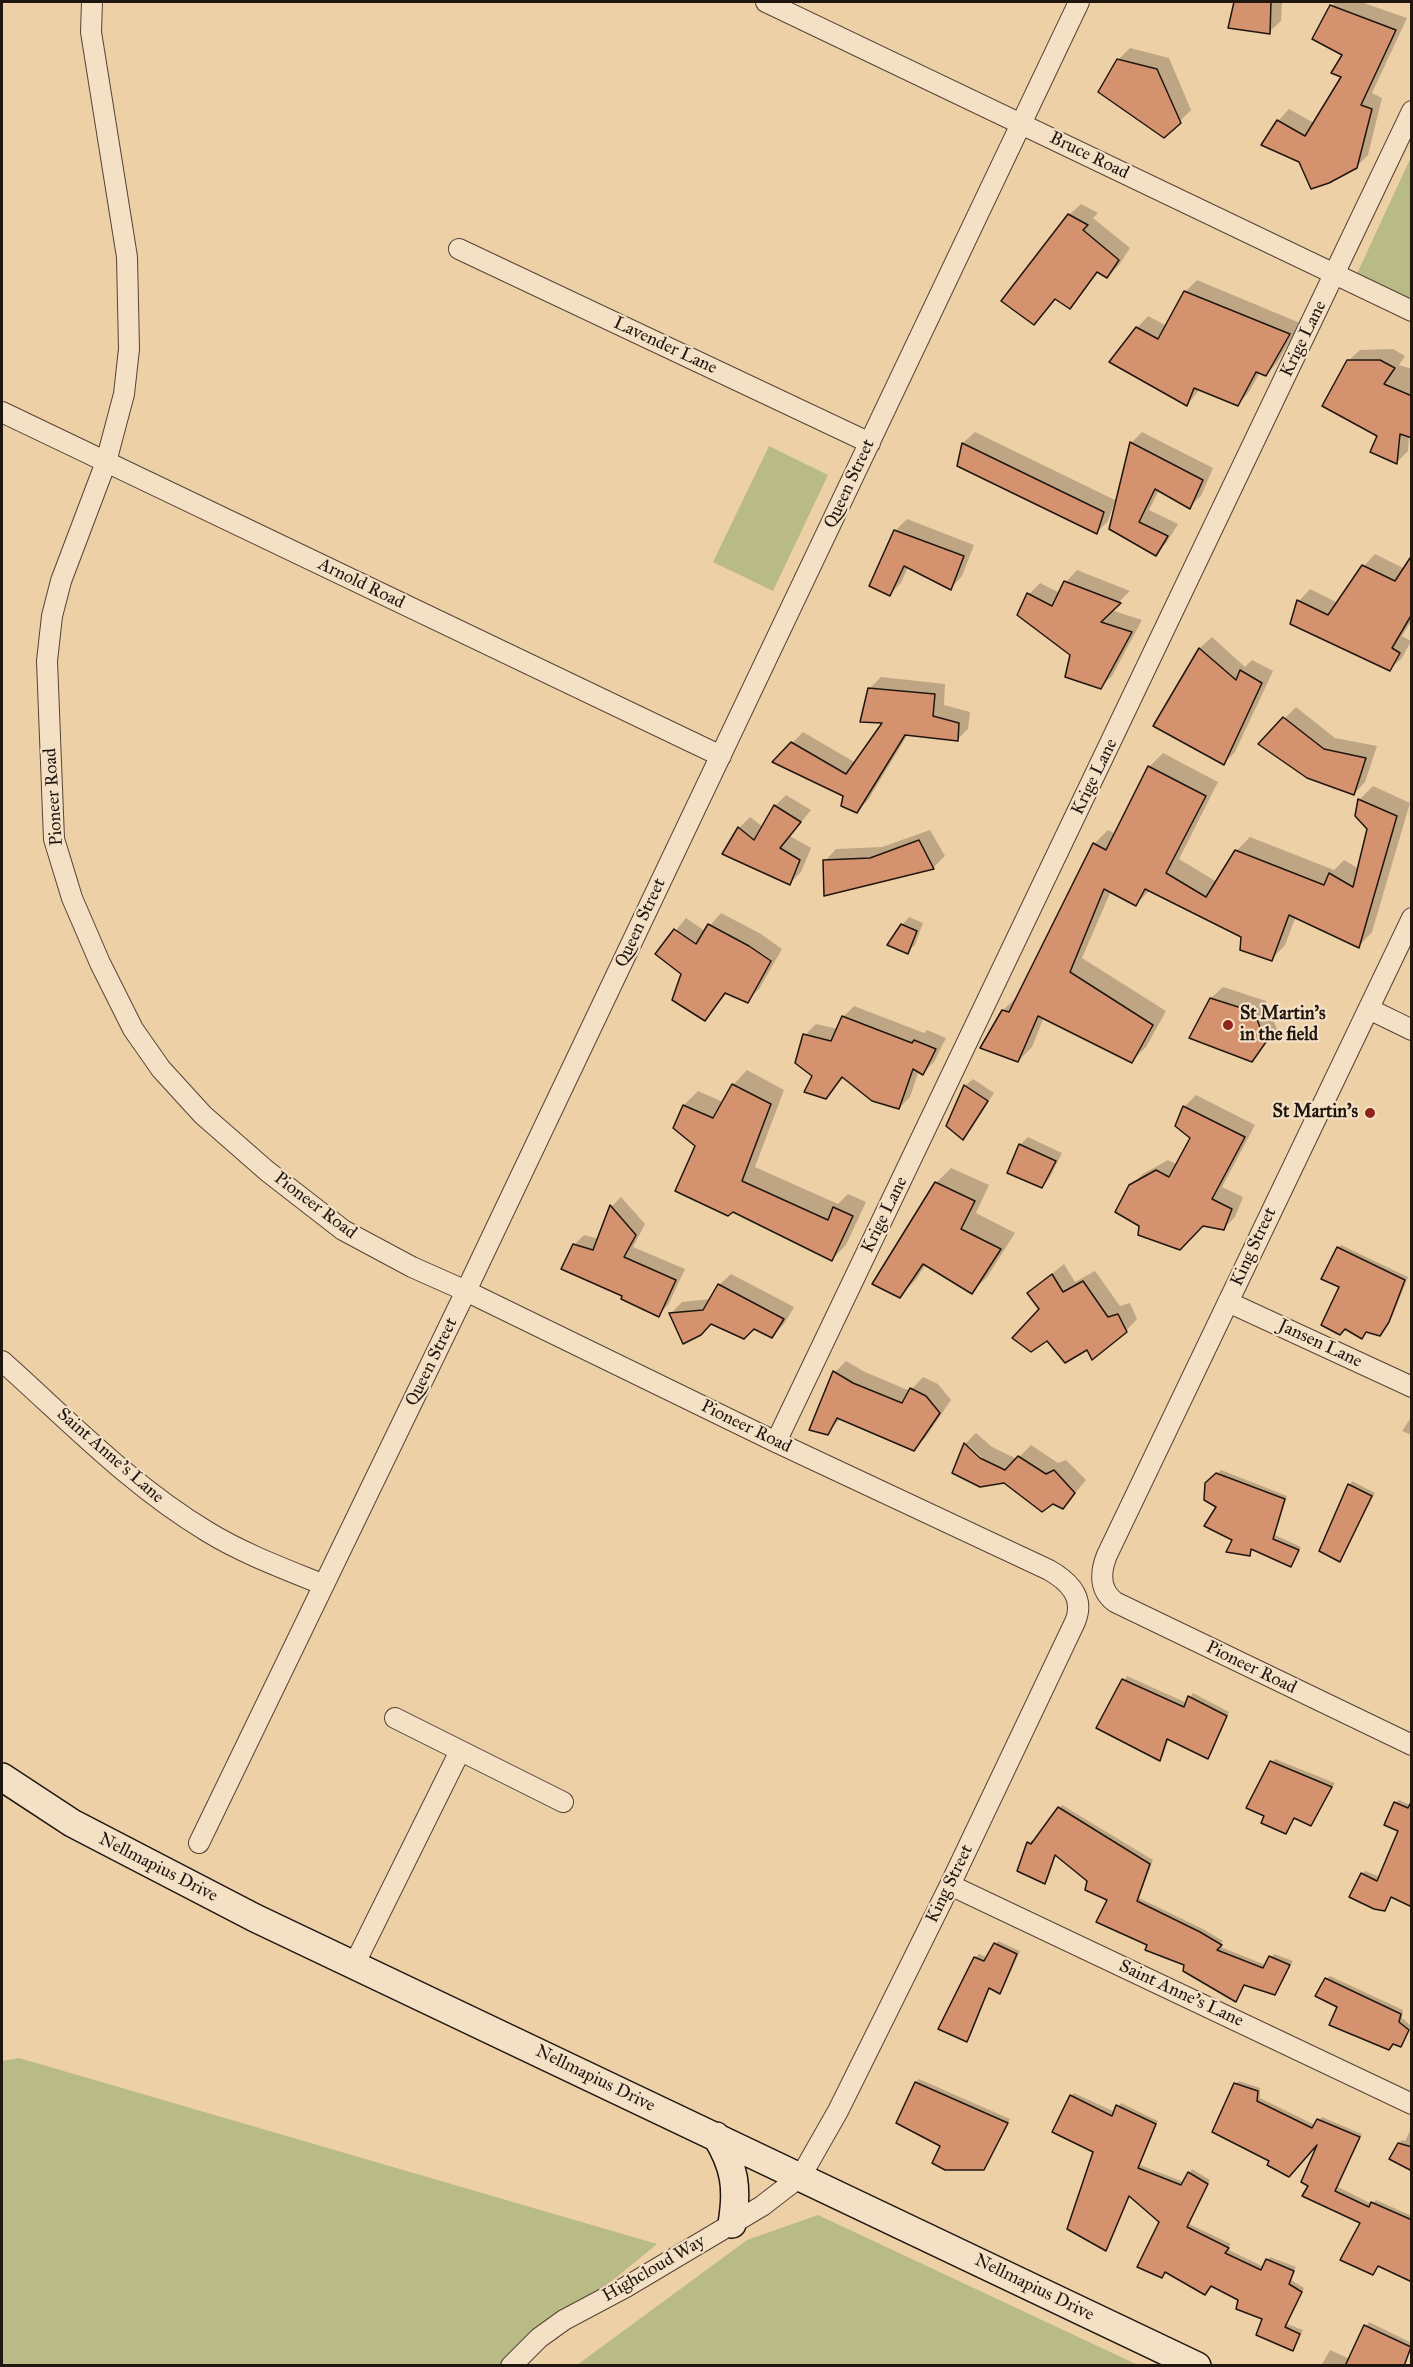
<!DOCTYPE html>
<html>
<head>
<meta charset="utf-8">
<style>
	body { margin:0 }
	#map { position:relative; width:1413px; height:2367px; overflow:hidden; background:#eed0a6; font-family:"IM FELL Great Primer",serif }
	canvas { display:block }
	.frame { position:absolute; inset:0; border:3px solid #201610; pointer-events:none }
</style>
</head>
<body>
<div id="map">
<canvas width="1413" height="2367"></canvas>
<div class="frame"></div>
</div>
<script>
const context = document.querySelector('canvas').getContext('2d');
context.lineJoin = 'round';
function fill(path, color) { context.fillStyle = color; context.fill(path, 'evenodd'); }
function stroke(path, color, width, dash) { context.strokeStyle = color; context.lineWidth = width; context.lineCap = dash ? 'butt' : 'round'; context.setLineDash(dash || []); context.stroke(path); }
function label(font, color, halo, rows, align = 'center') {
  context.font = font + ' "IM FELL Great Primer",serif'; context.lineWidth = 4.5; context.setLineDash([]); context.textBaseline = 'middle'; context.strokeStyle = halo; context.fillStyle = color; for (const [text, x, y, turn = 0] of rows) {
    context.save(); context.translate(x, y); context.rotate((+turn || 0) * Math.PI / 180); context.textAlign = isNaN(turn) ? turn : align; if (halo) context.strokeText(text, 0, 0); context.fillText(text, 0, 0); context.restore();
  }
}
const green = new Path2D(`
	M1411 157V305L1355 278Z
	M769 446 828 475 773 591 713 562Z
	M19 2058 657 2244 510 2365 2 2366V2061Z
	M818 2215 1138 2365H577L747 2240Z`);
const shadow = new Path2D(`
	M1235 2H1282L1281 21 1269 32 1230 27Z
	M1336 2H1361L1407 18 1372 93 1382 98 1368 155 1356 167 1301 161 1278 121 1289 109 1314 123 1343 76 1344 54 1331 6Z
	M1130 48 1169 58 1191 110 1180 121 1118 60Z
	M1081 204 1098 213 1093 218 1130 248 1119 265 1107 277 1099 271 1069 307 1057 298 1034 323 1069 215Z
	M1197 280 1300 323 1277 363 1266 375 1260 372 1249 392 1238 404 1200 389 1187 405 1137 328 1148 316 1167 326 1186 291Z
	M1393 349 1405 356 1399 365 1412 369V436L1409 435 1408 451 1396 463 1378 435 1348 361 1360 350Z
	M975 432 1117 501 1131 443 1142 432 1213 468 1201 496 1189 507 1159 490 1149 510 1178 524 1167 542 1156 554 1117 501H1115L1108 521 1096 533 958 465 963 443Z
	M907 519 974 545 962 576 951 588 908 567 901 583 890 594 895 531Z
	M1375 554 1405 569 1412 558V620L1402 636 1411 641 1402 658 1390 669 1292 623 1299 601 1310 589 1338 603 1364 566Z
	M1077 570 1130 591 1111 610 1142 620 1112 676 1100 687 1072 654 1029 594 1040 583 1060 593 1066 582Z
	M1212 637 1245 667 1252 660 1273 671 1235 752 1224 763 1155 725 1200 648Z
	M881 677 945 684 944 705 970 712 968 729 957 740 908 734 868 800 857 811 845 795 792 743 803 732 856 763 885 722 870 688Z
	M1296 707 1335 738 1377 746 1365 782 1354 794 1260 744Z
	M1163 753 1218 782 1179 859 1217 882 1236 851 1250 837 1334 870 1344 860 1359 869 1369 829 1359 800 1373 786 1410 803 1372 932 1359 946 1296 916 1285 945 1272 959 1243 936 1150 890 1136 904 1111 891 1082 958 1166 1011 1146 1047 1132 1061 1044 1017 1032 1047 1018 1061 1003 1010 1017 997 1094 844 1108 830 1116 834 1149 767Z
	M786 795 811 810 790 836 811 848 801 872 789 884 739 828 750 817 763 827 775 806Z
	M930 830 945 856 933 868 825 894V861L836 849 882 847Z
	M721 913 761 934 782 949 759 989 747 1001 727 993 705 1019 683 974 657 954 686 918 705 931Z
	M909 917 923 923 915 945 907 952 902 925Z
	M1223 987 1266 1001 1277 1029 1251 1061 1211 998Z
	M854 1006 924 1033 927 1030 946 1038 934 1062 923 1073 919 1070 910 1097 899 1108 844 1077 826 1097 814 1075 805 1035 816 1024 838 1029 843 1017Z
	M747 1070 784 1090 755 1167 838 1204 848 1194 866 1202 846 1245 832 1259 675 1128 684 1105 698 1091 723 1102 733 1085Z
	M973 1079 994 1093 970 1130 963 1138 965 1086Z
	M1196 1095 1255 1125 1222 1187 1243 1197 1235 1217 1223 1229 1203 1224 1141 1225 1130 1186 1143 1174 1168 1160 1178 1165 1192 1138 1184 1107Z
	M1028 1137 1062 1153 1049 1179 1042 1187 1020 1145Z
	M951 1168 989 1185 976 1213 1015 1233 987 1277 972 1292 926 1264 915 1281 899 1296 936 1183Z
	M621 1197 645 1224 633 1247 685 1269 668 1305 658 1315 624 1296 574 1245 584 1235 599 1239 612 1206Z
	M1341 1245 1408 1277 1392 1317 1380 1334 1367 1331 1362 1337 1341 1286 1338 1248Z
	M1064 1264 1075 1282 1095 1271 1120 1306 1130 1303 1137 1319 1126 1331 1087 1348 1041 1309 1029 1293Z
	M731 1274 794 1307 784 1324 772 1336 754 1327 712 1323 671 1313 682 1302 711 1299 719 1285Z
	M846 1361 865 1372 910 1391 923 1377 938 1384 951 1400 925 1438 913 1449 841 1418 827 1433 835 1372Z
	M1412 1416V1435L1402 1431Z
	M976 1433 992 1447 1017 1459 1031 1445 1058 1463 1066 1460 1086 1480 1063 1508 1052 1502 1042 1510 1005 1481 980 1485 954 1473 965 1444ZM968 1445 987 1462 985 1464 968 1449Z
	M1221 1470 1287 1496 1275 1535 1301 1547 1291 1565 1253 1549 1249 1554 1234 1539 1207 1484Z
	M1352 1481 1375 1493 1340 1560 1321 1551Z
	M1127 1676 1187 1703 1193 1693 1229 1712 1211 1754 1207 1758 1169 1738 1163 1756 1160 1759 1098 1728Z
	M1275 1759 1335 1783 1311 1824 1295 1817 1286 1832 1265 1815 1272 1762Z
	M1399 1800 1412 1806 1392 1896 1384 1909 1362 1874 1365 1871 1380 1877 1400 1830 1395 1803Z
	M1062 1805 1153 1860 1139 1898 1203 1929 1223 1941 1218 1946 1266 1965 1274 1954 1293 1961 1278 1990 1274 1993 1245 1983 1235 2000 1186 1964 1149 1945 1109 1900 1056 1855 1048 1879 1045 1883 1029 1843 1032 1840 1035 1841Z
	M998 1941 1020 1951 1003 1989 1000 1992 990 1987 970 2037 967 2040 975 1958 979 1954 988 1958Z
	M1330 1976 1403 2010 1402 2018 1411 2026 1404 2042 1400 2045 1339 2007 1326 1979Z
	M919 2079 1010 2119 987 2165 942 2145 916 2082Z
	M1239 2081 1260 2088V2098L1315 2125 1322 2117 1362 2134 1338 2187 1372 2204 1376 2200 1412 2216V2280L1379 2265 1373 2273 1362 2222 1310 2185 1321 2140 1271 2160 1235 2084Z
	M1074 2093 1115 2112 1121 2103 1158 2121 1140 2165 1184 2182 1192 2169 1210 2180 1189 2224 1231 2244 1227 2249 1264 2267 1270 2257 1296 2267 1291 2280 1304 2288 1287 2324 1303 2330 1293 2349 1264 2319 1239 2300 1211 2285 1166 2271 1162 2276 1161 2221 1130 2195 1106 2249 1095 2151 1071 2096Z
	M1412 2127V2167L1399 2143 1402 2140 1405 2141Z
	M1369 2322 1412 2343 1404 2366H1321L1330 2350 1350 2359Z`);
const building = new Path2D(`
	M1234 2H1271L1270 34 1228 28Z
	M1330 5 1396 30 1361 105 1372 109 1357 168 1329 183 1311 189 1299 162 1261 145 1277 120 1305 136 1341 77 1331 73 1342 55 1312 39Z
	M1117 59 1157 69 1181 123 1164 138 1098 92Z
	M1068 214 1088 225 1083 230 1119 260 1107 278 1097 272 1070 309 1055 299 1034 325 1001 301Z
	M1184 291 1290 334 1266 376 1256 372 1238 406 1194 388 1187 406 1109 362 1136 327 1158 339Z
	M1347 360H1380L1395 368 1384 384 1412 396V438L1400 434 1397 464 1370 452 1377 436 1322 406Z
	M1130 442 1203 480 1190 509 1155 489 1139 522 1168 536 1156 556 1109 529Z
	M962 443 1104 512 1097 534 957 466Z
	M894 530 964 556 951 590 904 566 890 596 869 586Z
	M1412 555V614L1392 648 1400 653 1390 671 1290 624 1297 600 1328 615 1362 565 1395 581Z
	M1064 581 1121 603 1101 622 1132 632 1101 689 1065 677 1070 655 1017 615 1027 593 1052 606Z
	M1199 648 1236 680 1240 670 1262 683 1224 765 1153 726Z
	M868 688 935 694 933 716 959 723 958 741 905 735 857 813 841 806 843 796 772 762 791 742 846 774 882 723 860 722Z
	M1283 717 1324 749 1366 758 1354 795 1307 778 1258 744Z
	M1148 766 1206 796 1166 873 1206 897 1235 850 1324 885 1329 873 1353 887 1367 829 1355 816 1358 799 1397 816 1359 948 1289 915 1272 961 1240 950 1241 937 1145 889 1136 906 1104 889 1070 972 1153 1025 1132 1063 1038 1016 1018 1062 980 1048 1002 1010 1009 1012 1093 843 1106 850Z
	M774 805 801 822 780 848 800 860 790 885 722 854 738 827 754 840Z
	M919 840 934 869 824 896 823 860 870 858Z
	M708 924 749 946 771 961 748 1003 725 993 705 1021 672 1000 681 974 655 954 674 929 696 944Z
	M901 924 917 931 908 954 887 945Z
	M1210 998 1254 1012 1266 1042 1252 1062 1189 1038Z
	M842 1016 912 1043 914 1040 936 1049 923 1075 913 1069 899 1109 872 1101 842 1077 826 1099 804 1092 812 1076 795 1063 803 1034 831 1041Z
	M732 1084 771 1104 742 1181 828 1220 833 1207 853 1216 832 1261 733 1212 728 1216 675 1191 695 1146 673 1128 683 1105 713 1118Z
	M964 1085 988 1101 963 1140 946 1126Z
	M1183 1106 1245 1137 1212 1199 1232 1209 1224 1230 1203 1226 1180 1250 1138 1235 1139 1226 1115 1212 1129 1185 1156 1170 1169 1177 1190 1138 1175 1126Z
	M1019 1144 1056 1161 1042 1188 1007 1173Z
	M935 1182 975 1201 961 1229 1001 1249 972 1294 923 1264 900 1298 872 1284Z
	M610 1205 636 1235 624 1257 676 1280 659 1317 621 1299 622 1296 561 1269 573 1244 593 1250Z
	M1337 1247 1405 1280 1389 1322 1380 1336 1366 1332 1362 1339 1345 1329 1340 1335 1321 1325 1339 1287 1321 1279Z
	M1052 1274 1063 1292 1083 1281 1108 1317 1118 1314 1127 1332 1092 1360 1087 1350 1065 1363 1047 1341 1031 1352 1012 1338 1039 1309 1027 1293Z
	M718 1284 784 1319 772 1338 754 1329 744 1339 711 1324 701 1335 683 1344 669 1313 703 1310Z
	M833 1371 853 1383 902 1403 910 1388 926 1396 940 1413 914 1451 837 1418 828 1435 809 1430Z
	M964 1443 980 1458 1005 1470 1018 1456 1046 1474 1054 1470 1075 1493 1063 1509 1053 1504 1042 1512 1004 1483 980 1487 952 1473Z
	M1216 1473 1285 1499 1273 1539 1299 1550 1291 1567 1251 1549 1250 1556 1226 1552 1232 1540 1204 1526 1216 1507 1204 1500 1205 1483Z
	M1348 1484 1372 1496 1340 1562 1319 1551Z
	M1122 1679 1184 1707 1188 1696 1227 1716 1208 1759 1167 1739 1160 1761 1096 1728Z
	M1270 1761 1332 1787 1311 1826 1294 1818 1286 1834 1261 1823 1264 1816 1246 1808Z
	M1412 1800V1907L1391 1897 1385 1911 1374 1909 1349 1897 1361 1873 1377 1881 1398 1831 1384 1825 1394 1802 1408 1808Z
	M1058 1807 1150 1864 1137 1901 1200 1932 1222 1945 1217 1950 1263 1968 1269 1956 1290 1965 1275 1995 1244 1985 1236 2002 1183 1971 1184 1965 1145 1950 1147 1945 1096 1922 1107 1900 1085 1890 1087 1881 1055 1855 1045 1884 1017 1871 1027 1842 1031 1844Z
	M994 1943 1017 1954 1000 1994 989 1988 967 2042 938 2029 974 1957 984 1961Z
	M1325 1978 1401 2014 1399 2022 1409 2030 1401 2047 1393 2044 1389 2050 1329 2025 1337 2007 1315 1996Z
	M915 2082 1008 2123 984 2170H945L932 2163 940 2146 896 2123Z
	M1234 2083 1258 2091 1257 2101 1312 2128 1317 2119 1360 2137 1335 2191 1369 2207 1371 2202 1412 2220V2282L1378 2266 1373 2275 1340 2260 1360 2223 1302 2196 1308 2186 1301 2182 1317 2145 1289 2177 1267 2165 1269 2161 1212 2132Z
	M1070 2095 1112 2116 1116 2105 1156 2124 1138 2168 1181 2185 1188 2172 1208 2184 1187 2227 1229 2248 1225 2253 1261 2270 1266 2259 1294 2271 1289 2284 1302 2292 1285 2327 1300 2334 1293 2351 1256 2335 1262 2319 1236 2309 1238 2300 1211 2286 1205 2295 1165 2272 1162 2278 1137 2267 1159 2222 1129 2196 1106 2251 1067 2229 1093 2152 1052 2132Z
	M1398 2143 1412 2147V2171L1389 2159Z
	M1364 2325 1411 2347 1404 2366H1345Z`);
const street = new Path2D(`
	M92 2 91 32 127 257 129 349 124 394 106 462 61 581 52 616 47 661 54 839 72 898 100 963 133 1029 161 1069 203 1115 267 1171 343 1230 412 1267 466 1291 776 1442 1049 1570C1070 1582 1085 1598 1075 1622L950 1885 838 2111 801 2176 762 2206 626 2287 564 2320 539 2338 511 2366
	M766 2 1412 311
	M459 249 870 443
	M2 412 721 756
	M1412 918 1107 1555C1100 1572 1099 1590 1115 1602L1412 1745
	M1369 1009 1412 1030
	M1228 1302 1412 1387
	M2 1361C68 1420 131 1486 208 1532 244 1554 285 1569 324 1585
	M776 1442 1412 111
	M395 1718 563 1802
	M199 1843 466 1291 1079 2
	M950 1885 1412 2104
	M354 1965 460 1751`);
const secondary = new Path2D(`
	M2 1777 72 1823 255 1918 1197 2366
	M716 2136C735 2167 738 2188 732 2224`);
const markers = [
	[1228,1025,6,"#8f2418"],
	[1370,1113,6,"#8f2418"]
];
const streetNames = [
	["Bruce Road",1089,156,26],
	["Krige Lane",1304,339,-64],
	["Lavender Lane",665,346,25],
	["Queen Street",850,484,-65],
	["Arnold Road",361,584,26],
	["Krige Lane",1095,777,-64],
	["Pioneer Road",54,797,-94],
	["Queen Street",641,923,-65],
	["Pioneer Road",315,1206,37],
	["Krige Lane",885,1215,-64],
	["King Street",1254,1247,-65],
	["Jansen Lane",1320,1344,25],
	["Queen Street",432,1362,-64],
	["Pioneer Road",746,1427,26],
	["Saint Anne's Lane",110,1456,41],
	["Pioneer Road",1251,1668,26],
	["Nellmapius Drive",158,1868,27],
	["King Street",950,1884,-64],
	["Saint Anne's Lane",1181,1994,25],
	["Nellmapius Drive",595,2079,26],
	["Highcloud Way",654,2269,-30],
	["Nellmapius Drive",1034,2288,26]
];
const poiNames = [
	["St Martin's",1240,1015],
	["in the field",1240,1036],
	["St Martin's",1358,1113,"right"]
];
fill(green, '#b9bb86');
fill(shadow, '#0003');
fill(building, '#d5926f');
stroke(building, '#201610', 1.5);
stroke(street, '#544436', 22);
stroke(secondary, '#201610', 30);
stroke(street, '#f4e0c5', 20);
stroke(secondary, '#f4e0c5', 27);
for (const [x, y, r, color] of markers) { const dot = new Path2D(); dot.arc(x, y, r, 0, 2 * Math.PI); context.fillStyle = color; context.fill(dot); stroke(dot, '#f4e0c5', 2); }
label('18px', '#201610', '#f4e0c5', streetNames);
label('bold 18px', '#201610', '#f4e0c5', poiNames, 'left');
</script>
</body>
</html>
